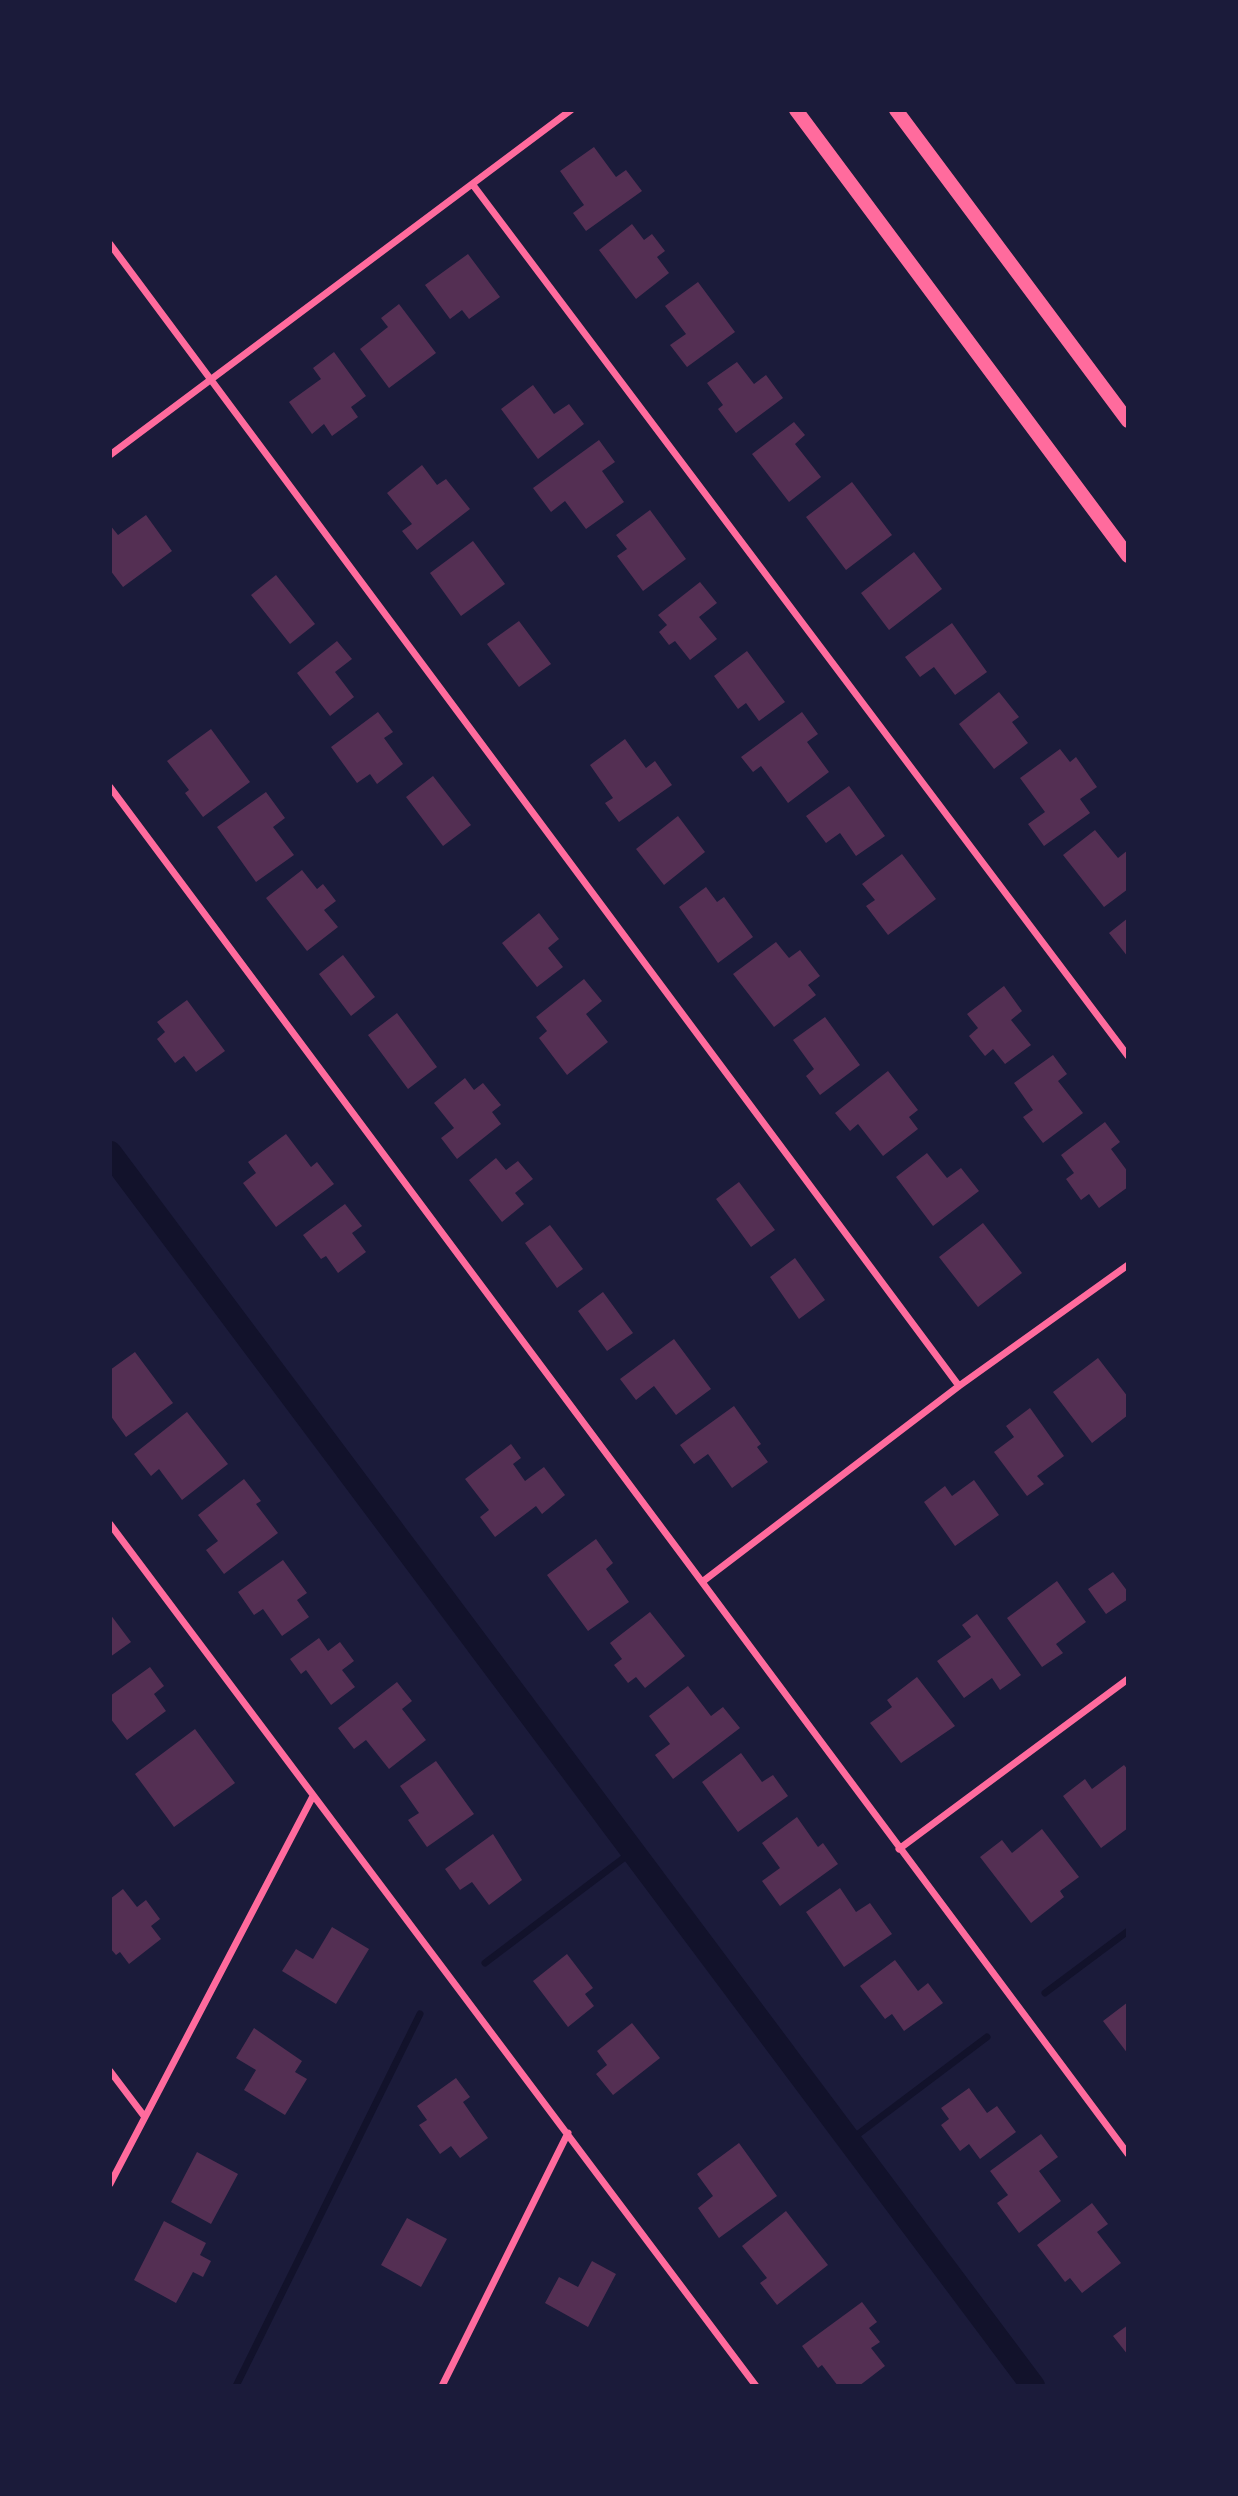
<!DOCTYPE html>
<html>
<head>
<meta charset="utf-8">
<style>
	body { margin:0 }
	#map { position:relative; width:1238px; height:2496px; overflow:hidden; background:#1b1b3a; font-family:"Open Sans",sans-serif }
	canvas { display:block }
	.frame { position:absolute; inset:0; border:112px solid #1b1b3a; pointer-events:none }
</style>
</head>
<body>
<div id="map">
<canvas width="1238" height="2496"></canvas>
<div class="frame"></div>
</div>
<script>
const context = document.querySelector('canvas').getContext('2d');
context.lineJoin = 'round';
function stroke(path, color, width, dash) { context.strokeStyle = color; context.lineWidth = width; context.lineCap = dash ? 'butt' : 'round'; context.setLineDash(dash || []); context.stroke(path); }
function fill(path, color) { context.fillStyle = color; context.fill(path, 'evenodd'); }
const stream = new Path2D(`
	M485 1963 633 1851
	M1045 1993 1128 1931
	M849 2141 987 2037
	M236 2386 420 2014`);
const canal = new Path2D(`
	M110 1153 1033 2386`);
const building = new Path2D(`
	M594 147 616 177 626 170 642 191 586 231 573 213 584 205 560 171Z
	M632 224 644 240 652 234 665 251 657 257 669 273 636 299 599 250Z
	M468 254 500 297 469 319 462 310 450 319 425 285Z
	M698 282 735 332 687 367 670 345 686 334 665 306Z
	M399 304 436 353 389 388 360 349 388 327 381 318Z
	M334 352 366 396 351 407 358 417 332 436 324 424 312 434 289 402 321 379 313 368Z
	M737 362 754 384 766 375 783 398 736 433 718 409 723 405 707 383Z
	M533 385 554 414 569 404 584 424 538 459 501 409Z
	M794 422 805 435 795 444 821 477 789 502 752 454Z
	M599 440 615 462 602 471 624 502 586 529 565 501 551 512 533 488Z
	M422 465 437 485 446 479 470 509 417 550 402 531 412 524 387 493Z
	M852 482 892 535 846 570 806 517Z
	M650 510 686 559 643 591 617 556 627 549 616 535Z
	M146 515 172 551 123 587 110 570V525L118 535Z
	M473 541 505 584 461 616 430 573Z
	M914 552 942 589 889 630 861 593Z
	M276 575 315 624 290 644 251 595Z
	M700 582 717 603 699 617 717 639 690 660 675 641 669 645 659 632 667 625 658 615Z
	M519 621 551 664 519 687 487 644Z
	M952 623 987 672 955 695 934 667 920 677 905 657Z
	M337 641 352 659 335 672 354 697 330 716 297 673Z
	M747 651 785 702 759 721 746 703 738 709 714 676Z
	M999 692 1019 717 1012 722 1028 743 994 769 959 724Z
	M378 712 393 732 384 738 403 764 377 784 370 774 357 783 331 747Z
	M802 712 818 734 807 742 829 772 788 803 761 766 753 772 741 757Z
	M211 729 250 782 203 817 185 793 189 790 167 761Z
	M625 739 646 768 655 761 672 785 619 822 605 803 613 798 590 765Z
	M1060 749 1070 762 1076 757 1097 787 1080 799 1090 813 1044 846 1028 824 1045 812 1020 778Z
	M433 776 471 825 443 846 406 797Z
	M849 786 885 836 856 856 840 833 826 843 806 816Z
	M266 792 285 818 273 827 294 855 256 882 217 827Z
	M678 816 705 852 664 885 636 849Z
	M1095 830 1118 858 1128 850V889L1104 907 1063 855Z
	M902 854 936 899 888 935 866 906 875 900 862 884Z
	M302 870 317 889 323 884 336 901 324 910 338 927 307 951 266 898Z
	M706 887 717 902 724 897 753 937 718 963 679 907Z
	M539 913 559 939 548 948 563 967 537 987 502 943Z
	M1128 918V957L1109 933Z
	M776 942 789 958 800 950 820 976 808 985 816 995 774 1027 733 974Z
	M343 955 375 997 351 1016 319 974Z
	M584 979 602 1001 586 1014 608 1042 567 1075 539 1038 547 1031 536 1017Z
	M1004 986 1022 1011 1011 1020 1031 1045 1005 1064 993 1049 985 1056 969 1036 978 1028 967 1014Z
	M187 1000 225 1051 196 1072 184 1056 175 1063 157 1039 165 1032 157 1022Z
	M397 1013 437 1067 408 1089 368 1035Z
	M825 1017 860 1065 820 1095 806 1076 814 1069 793 1040Z
	M1053 1055 1067 1074 1058 1081 1083 1113 1043 1143 1023 1117 1033 1110 1014 1083Z
	M888 1071 918 1110 909 1117 918 1129 883 1156 858 1124 850 1131 835 1113Z
	M465 1078 474 1090 483 1083 501 1105 492 1112 501 1124 457 1159 441 1138 454 1128 434 1103Z
	M1105 1122 1120 1142 1111 1149 1128 1172V1187L1099 1208 1089 1194 1081 1200 1066 1179 1074 1173 1061 1155Z
	M286 1134 311 1167 317 1162 334 1184 276 1227 243 1183 256 1173 248 1162Z
	M927 1153 947 1178 961 1168 979 1191 933 1226 896 1177Z
	M496 1158 506 1170 518 1161 533 1179 515 1193 524 1204 502 1222 469 1180Z
	M739 1182 775 1230 751 1247 716 1199Z
	M345 1204 362 1226 352 1233 366 1252 338 1273 326 1256 321 1259 303 1235Z
	M983 1223 1022 1273 978 1307 939 1257Z
	M550 1225 583 1269 557 1288 525 1243Z
	M795 1258 825 1300 799 1319 770 1277Z
	M603 1292 633 1333 607 1351 578 1311Z
	M674 1339 711 1389 676 1415 654 1386 636 1400 620 1379Z
	M135 1352 173 1403 126 1437 110 1415V1370Z
	M1098 1358 1128 1397V1415L1092 1443 1053 1392Z
	M734 1406 761 1444 757 1447 768 1462 732 1488 708 1454 694 1464 680 1445Z
	M1030 1408 1064 1456 1037 1476 1044 1484 1027 1496 994 1452 1014 1437 1006 1426Z
	M187 1412 228 1464 182 1500 159 1469 151 1476 134 1454Z
	M511 1444 521 1458 513 1464 525 1481 544 1467 565 1495 542 1514 536 1506 495 1537 480 1517 489 1510 465 1479Z
	M244 1479 261 1501 256 1504 278 1533 224 1574 206 1550 218 1541 198 1515Z
	M974 1480 999 1515 955 1546 924 1502 945 1486 952 1496Z
	M596 1539 613 1563 606 1569 629 1602 588 1631 547 1575Z
	M283 1560 307 1593 297 1600 309 1617 282 1636 263 1609 254 1615 238 1592Z
	M1113 1572 1128 1592V1599L1106 1614 1088 1589Z
	M1057 1581 1086 1622 1056 1644 1063 1653 1042 1667 1007 1618Z
	M650 1612 685 1656 645 1688 636 1677 628 1683 614 1665 622 1659 610 1643Z
	M110 1614 131 1642 110 1657Z
	M977 1614 1021 1675 1000 1690 992 1678 964 1698 937 1661 971 1637 962 1625Z
	M319 1638 328 1651 340 1642 354 1661 342 1670 355 1687 331 1705 306 1670 301 1674 290 1659Z
	M150 1667 164 1686 154 1694 166 1711 127 1740 110 1718V1696Z
	M917 1677 955 1726 901 1763 870 1723 892 1707 887 1700Z
	M397 1682 412 1701 402 1709 426 1740 389 1769 366 1740 354 1749 338 1728Z
	M688 1686 711 1716 723 1707 740 1728 673 1779 655 1755 670 1744 649 1716Z
	M195 1729 235 1783 174 1827 135 1774Z
	M741 1753 762 1782 773 1775 788 1796 738 1832 702 1782Z
	M436 1761 474 1814 427 1847 408 1820 419 1813 400 1786Z
	M1124 1765 1128 1770V1828L1101 1848 1063 1796 1085 1779 1092 1789Z
	M797 1817 818 1847 823 1843 838 1864 780 1906 762 1881 780 1868 762 1843Z
	M1042 1829 1079 1877 1060 1891 1064 1897 1031 1923 980 1857 1002 1840 1012 1853Z
	M493 1834 522 1880 489 1905 472 1882 460 1890 445 1869Z
	M840 1888 856 1912 870 1903 892 1934 844 1967 806 1912Z
	M123 1889 137 1907 146 1900 160 1919 151 1926 161 1939 129 1964 120 1952 116 1955 110 1948V1899Z
	M332 1927 369 1949 336 2004 282 1971 296 1949 313 1959Z
	M567 1954 593 1988 585 1994 594 2006 568 2027 533 1981Z
	M895 1960 918 1991 928 1983 943 2003 904 2031 892 2014 885 2019 860 1986Z
	M1128 2002V2054L1103 2021Z
	M632 2023 660 2058 613 2095 596 2074 607 2065 597 2051Z
	M254 2028 302 2061 295 2072 307 2079 285 2115 244 2090 256 2070 236 2058Z
	M456 2078 470 2097 463 2102 488 2138 460 2158 451 2146 440 2154 419 2125 427 2120 417 2106Z
	M969 2088 987 2113 997 2106 1016 2132 980 2159 969 2144 960 2151 941 2125 949 2119 941 2108Z
	M1041 2134 1058 2157 1039 2171 1061 2201 1019 2233 997 2203 1008 2195 990 2171Z
	M739 2143 777 2196 719 2238 698 2208 713 2196 697 2174Z
	M197 2152 238 2174 211 2224 171 2202Z
	M1092 2203 1108 2224 1097 2232 1121 2263 1082 2293 1070 2278 1065 2282 1037 2245Z
	M786 2211 828 2265 777 2305 760 2283 767 2278 742 2246Z
	M407 2218 447 2239 421 2287 381 2265Z
	M164 2221 206 2243 200 2255 211 2261 203 2277 193 2272 176 2303 134 2280Z
	M592 2261 616 2274 588 2327 545 2303 559 2277 578 2287Z
	M862 2302 877 2322 869 2328 880 2342 871 2348 885 2366 859 2386H838L822 2365 818 2368 802 2346Z
	M1128 2325V2355L1113 2336Z`);
const minor = new Path2D(`
	M473 185 1128 1056
	M110 244 959 1386
	M110 455 571 110
	M110 787 1128 2154
	M110 1524 756 2386
	M702 1582 959 1386 1128 1265
	M899 1849 1128 1679
	M110 2071 144 2116
	M110 2184 313 1796
	M442 2386 568 2133`);
const secondary = new Path2D(`
	M796 110 1128 556
	M896 110 1128 421`);
stroke(stream, '#12122b', 7);
stroke(canal, '#12122b', 24);
fill(building, '#542f53');
stroke(minor, '#ff6b9d', 7);
stroke(secondary, '#ff6b9d', 14);
</script>
</body>
</html>
